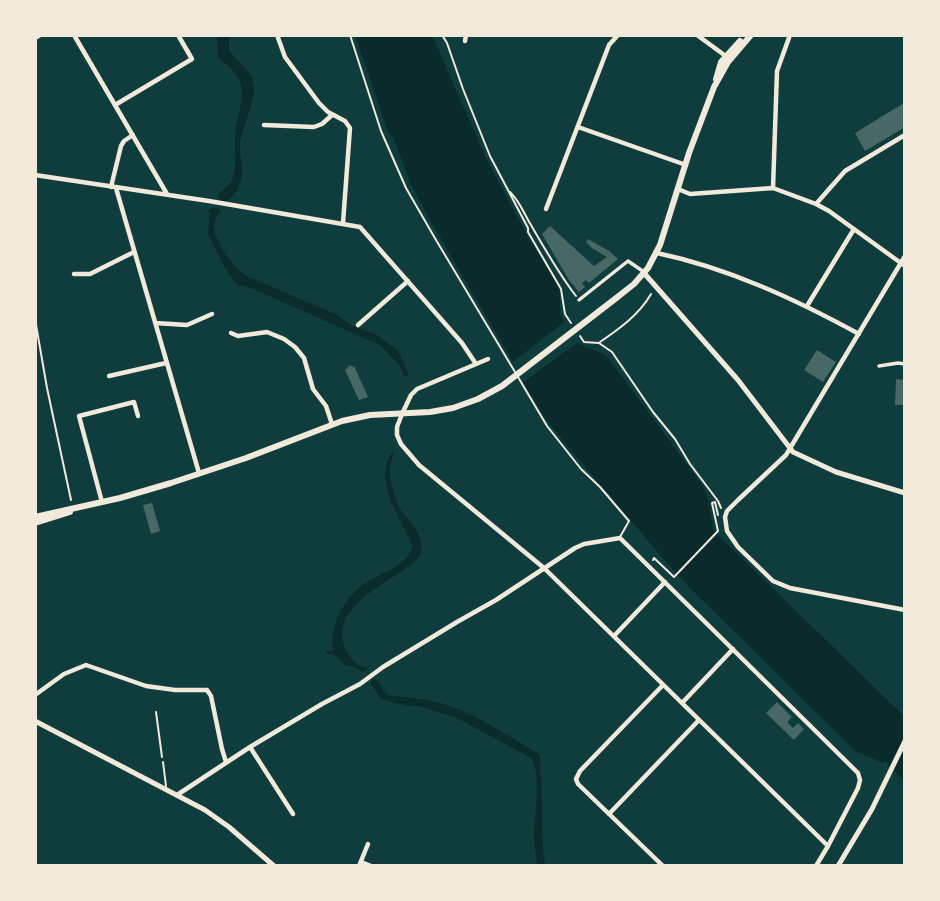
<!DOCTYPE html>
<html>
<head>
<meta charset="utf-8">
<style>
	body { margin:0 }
	#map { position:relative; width:940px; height:901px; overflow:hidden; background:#0f3d3e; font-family:Overpass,sans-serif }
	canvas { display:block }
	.frame { position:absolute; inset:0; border:37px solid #f1e9da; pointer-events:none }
</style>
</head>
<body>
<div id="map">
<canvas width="940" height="901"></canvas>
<div class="frame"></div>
</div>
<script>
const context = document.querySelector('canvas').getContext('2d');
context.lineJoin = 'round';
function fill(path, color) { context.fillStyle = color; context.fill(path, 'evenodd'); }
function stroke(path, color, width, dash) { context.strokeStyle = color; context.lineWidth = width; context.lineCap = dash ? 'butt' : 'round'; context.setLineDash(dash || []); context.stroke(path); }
const water = new Path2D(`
	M217 35H229V50C237 62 251 69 254 85 256 100 242 127 240 143 239 158 246 169 239 186 236 193 231 198 225 202L220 200 217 195C222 191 229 185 232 180 238 167 234 149 235 136 236 120 246 97 240 82 236 71 227 65 218 58Z
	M355 35H432L486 158 528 237 560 289V315L579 344 606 355 703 486 709 502 713 530 905 717V787L903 780 885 761 883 763 855 751 690 588 667 563 617 504 566 445 546 419 522 381 523 379 430 220 409 180 394 139 388 132Z
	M213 208 219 209 221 213H218C217 215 215 222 214 224 213 241 233 266 246 276L337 315 351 325 379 336 399 352 409 375 405 377 399 365 380 345 256 290 243 285 238 286 225 268 208 234 210 212 206 211Z
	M393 451 394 452C392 459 389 466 390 473 390 482 395 496 398 504 406 522 429 534 419 556 414 564 406 568 399 573 372 591 326 615 348 654 353 662 358 667 369 668L363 672 348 665H345L336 656 326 654V651H333C329 627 344 598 364 584 378 573 413 565 412 544L390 500C390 496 388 493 387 489 384 479 385 459 393 451Z
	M376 679 387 695C407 698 427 698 447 705 479 716 510 737 539 754L541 764 540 766C544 799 540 833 545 866H537V863C536 854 534 845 534 835 534 816 542 773 531 758L457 718 419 706H408L384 700 380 698 370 682Z`);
const pier = new Path2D(`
	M567 320 581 340 521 384 510 364Z`);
const building = new Path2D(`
	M904 103 905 127 865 151 855 133Z
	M550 226 594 266 607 257 592 248 586 242 588 239 609 251 618 259 589 283 586 280 582 283 585 287 579 292 569 280 542 234Z
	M817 350 836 362 823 382 804 370Z
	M350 365 352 367 354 366 368 397 359 400 345 370Z
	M896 379 905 380V405H895Z
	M152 503 160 531 151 534 143 505Z
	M777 702 792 717 787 722 793 728 798 723 804 729 794 740 766 713Z`);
const path = new Path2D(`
	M442 35 447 43 463 89 490 156 528 228V232L561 289 565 314 571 323
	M510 192C521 203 523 212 531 225 545 249 559 274 576 296
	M35 319 47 388 71 500
	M580 336 584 342 599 343 612 352 653 412 675 439 690 464 718 501 721 508
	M600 342C619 329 639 315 651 294
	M653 560 654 558 674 577 718 531 712 503 715 502 718 515`);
const service = new Path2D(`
	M350 35 381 131 406 188 436 240 515 372
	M518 377 547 426 581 469 600 487 629 521 620 537
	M156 712 162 757
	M163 762 166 786`);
const pedestrian = new Path2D(`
	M579 300 628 261 644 272
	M879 366 898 363 905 364`);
const minor = new Path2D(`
	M74 35 167 194
	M277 35 285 57 319 103 328 112 345 121 350 128 343 223
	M697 35 727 57
	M35 38 40 35
	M465 41 466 35
	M115 105 192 59 178 35
	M264 125 314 127 322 124 332 115
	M578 127 686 165
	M35 175 209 201 360 227 462 343 476 364
	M111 187 121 146 124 141 133 135
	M116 188 199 473
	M773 188 777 71 790 35
	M678 189 690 194 773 188 816 204 829 211 905 266
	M816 204 845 171 905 135
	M546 209 609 45 618 35
	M657 253C728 268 795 299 859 334
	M905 256 786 455 738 500 727 511 725 517 727 531 738 547 773 581 790 588 905 610
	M74 274H90L134 252
	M807 306 854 229
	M155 323 187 325 212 314
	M358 325 408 281
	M231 333 238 336 267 332 284 339 295 347 304 358 313 389 326 406 332 424
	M488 359 417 389 411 395 402 414 397 427V435L401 444 419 465 544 568 828 846
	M109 376 166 363
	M102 502 79 416 134 402 138 416
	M614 636 665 582
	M663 685 580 771 576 779 578 784 663 866
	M35 695 64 674 86 665 146 686 175 690H207L211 696 222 749 226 762
	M682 703 733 649
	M250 747 293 814
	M177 795 250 747 322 704 360 684 383 667 457 622 496 600 575 548 584 544 620 538 858 773 860 780 858 788 828 846 816 866
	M609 814 699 720
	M361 862 371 866
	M359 866 368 844`);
const tertiary = new Path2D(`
	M644 273 738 380 793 452 836 472 905 493
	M35 721 205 810 229 827 274 866
	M838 866 872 809 905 741`);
const secondary = new Path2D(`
	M716 79 721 62 740 41
	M35 517 120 498 171 483 246 458 342 421 370 415 430 412 453 408 478 399 502 386 615 299 634 284 648 268 660 245 689 153 714 87 728 62 751 35
	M35 523 70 512`);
fill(water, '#0a2a2b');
fill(pier, '#0f3d3e');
fill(building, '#486865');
stroke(path, '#f1e9da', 2);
stroke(service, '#f1e9da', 2);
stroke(pedestrian, '#f1e9da', 3.5);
stroke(minor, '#f1e9da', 4.5);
stroke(tertiary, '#f1e9da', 5);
stroke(secondary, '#f1e9da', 6);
</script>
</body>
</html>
